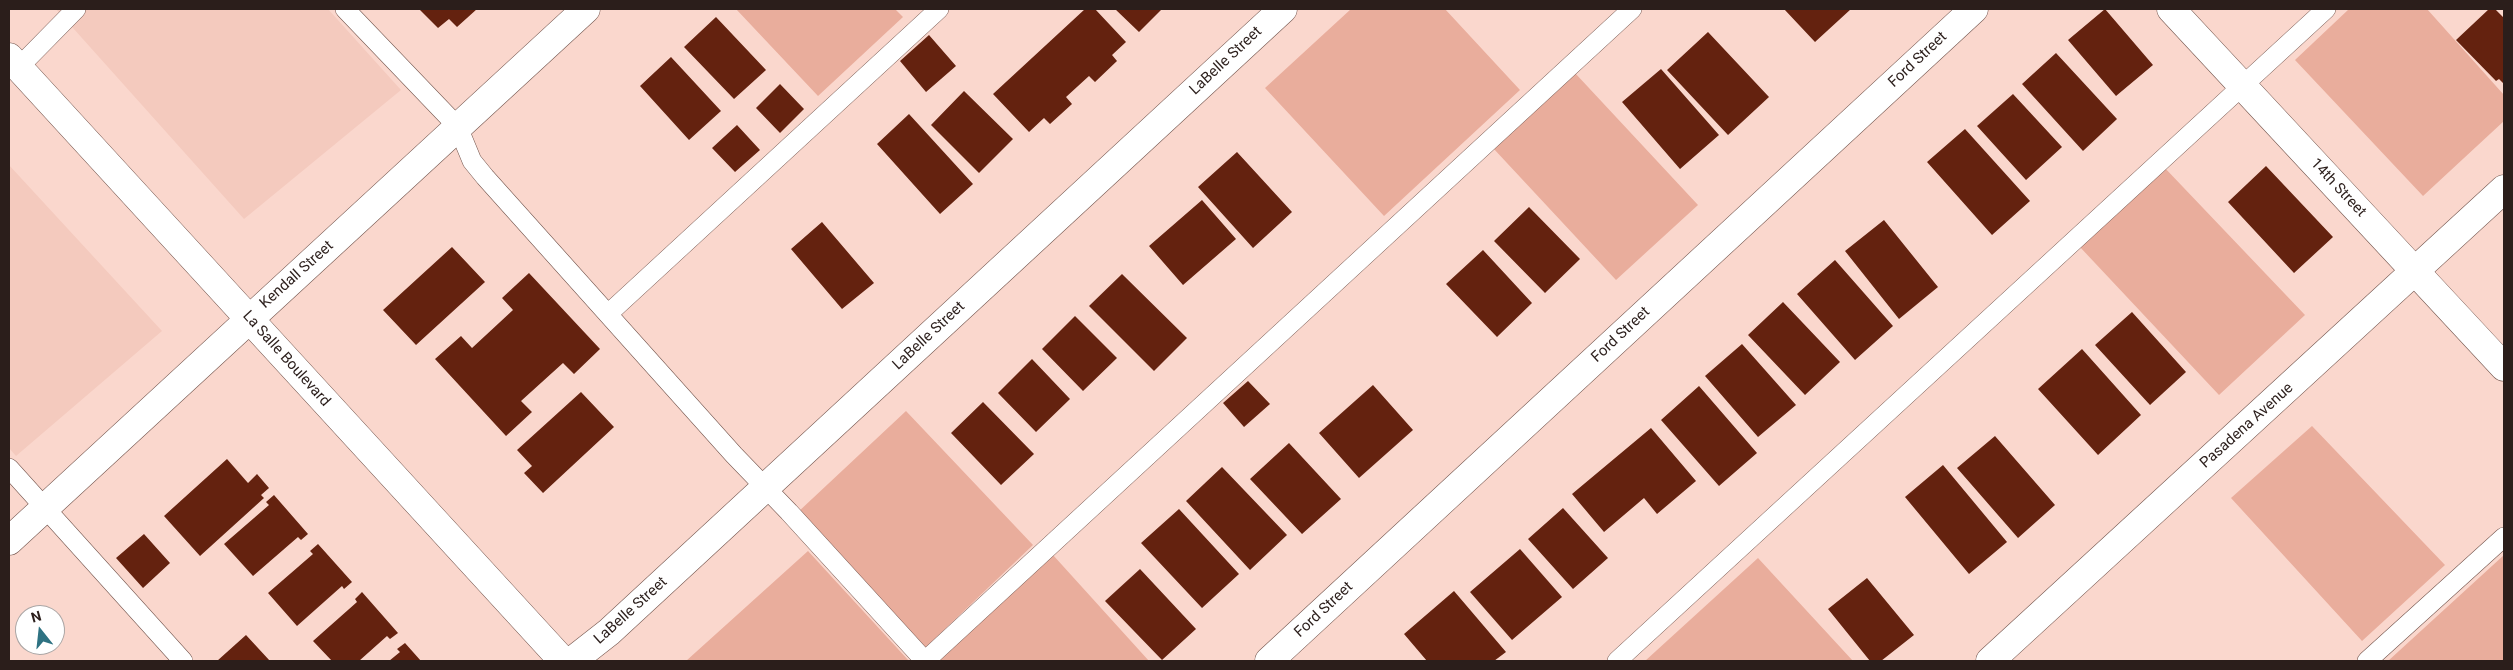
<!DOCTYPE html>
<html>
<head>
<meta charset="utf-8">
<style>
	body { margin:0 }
	#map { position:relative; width:2513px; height:670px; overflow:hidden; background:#fad7cd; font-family:Roboto,sans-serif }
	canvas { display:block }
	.frame { position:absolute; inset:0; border:10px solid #2b1e1b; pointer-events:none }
	.north { position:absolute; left:15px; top:605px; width:50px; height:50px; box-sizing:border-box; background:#fff; border:1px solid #aaa5a4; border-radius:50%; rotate:344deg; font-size:14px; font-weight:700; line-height:20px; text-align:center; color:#2b1e1b }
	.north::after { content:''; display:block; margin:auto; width:18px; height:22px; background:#2e7282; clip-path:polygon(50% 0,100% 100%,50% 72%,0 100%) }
</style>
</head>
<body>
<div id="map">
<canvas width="2513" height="670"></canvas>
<div class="frame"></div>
<div class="north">N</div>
</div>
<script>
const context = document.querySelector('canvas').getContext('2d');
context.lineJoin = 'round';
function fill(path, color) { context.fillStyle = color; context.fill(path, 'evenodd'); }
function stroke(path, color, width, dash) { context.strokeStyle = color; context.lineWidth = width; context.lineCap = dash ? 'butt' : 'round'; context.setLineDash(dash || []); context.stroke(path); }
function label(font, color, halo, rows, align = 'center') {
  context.font = font + ' Roboto,sans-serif'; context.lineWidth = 5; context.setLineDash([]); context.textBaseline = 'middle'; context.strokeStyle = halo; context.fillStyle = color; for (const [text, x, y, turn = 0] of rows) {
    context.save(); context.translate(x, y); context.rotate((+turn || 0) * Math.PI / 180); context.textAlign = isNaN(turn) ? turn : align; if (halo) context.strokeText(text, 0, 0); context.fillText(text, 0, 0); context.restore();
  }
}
const built = new Path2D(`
	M56 9H328L401 90 244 219Z
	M9 165 162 331 16 456 9 448Z`);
const green = new Path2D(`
	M736 9H895L903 17 818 96Z
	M1351 9H1445L1520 90 1384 216 1265 88Z
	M2349 9H2427L2504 95V121L2423 196 2295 60Z
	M1575 73 1698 205 1616 280 1493 148Z
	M2163 166 2305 315 2219 395 2079 246Z
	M906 411 1033 545 925 648 797 513Z
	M2312 426 2445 565 2362 641 2231 498Z
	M808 551 909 661H686Z
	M1053 555 1149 661H934Z
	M2504 555V661H2388Z
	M1758 558 1853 661H1645Z`);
const building = new Path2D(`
	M419 9H477L457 27 449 19 438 28Z
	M1085 9H1095L1126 42 1112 55 1117 61 1095 82 1089 76 1066 97 1072 104 1050 124 1044 118 1029 132 993 94Z
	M1115 9H1162L1139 32Z
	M1784 9H1851L1815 42Z
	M2105 9 2153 65 2116 96 2068 40Z
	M2489 9H2495L2504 18V84L2499 79 2496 81 2456 40Z
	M716 17 766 70 734 99 684 47Z
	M1708 32 1769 97 1728 135 1667 70Z
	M929 35 956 66 926 92 900 61Z
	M2056 53 2117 119 2083 151 2022 84Z
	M671 57 721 111 689 140 640 86Z
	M1661 69 1719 135 1680 169 1622 102Z
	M780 84 804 109 780 133 756 108Z
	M964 91 1013 139 979 173 931 125Z
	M2013 94 2062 147 2026 180 1977 126Z
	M909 114 973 184 940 214 877 144Z
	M737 125 760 150 735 172 712 148Z
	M1965 129 2030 201 1992 235 1927 162Z
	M1237 152 1292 212 1253 248 1198 187Z
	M2266 166 2333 237 2294 273 2228 202Z
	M1202 200 1236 239 1183 285 1149 246Z
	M1529 207 1580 259 1545 293 1494 241Z
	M1884 220 1938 287 1899 319 1845 251Z
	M822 222 874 283 842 309 791 249Z
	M452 247 485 282 416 345 383 310Z
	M1483 250 1532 303 1497 337 1446 284Z
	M1835 260 1893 326 1855 360 1797 294Z
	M529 273 600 349 574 374 563 363 521 401 532 412 506 436 435 359 461 336 472 348 513 310 502 298Z
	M1122 274 1187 338 1154 371 1089 306Z
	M1783 302 1840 362 1805 395 1748 335Z
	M2132 312 2186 372 2150 405 2095 345Z
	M1075 316 1117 358 1083 391 1042 349Z
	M1742 344 1796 405 1758 437 1705 376Z
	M2082 349 2141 415 2098 455 2038 389Z
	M1032 359 1070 399 1036 432 998 393Z
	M1248 381 1270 404 1244 427 1223 403Z
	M1373 385 1413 430 1359 478 1319 433Z
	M1699 386 1757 453 1719 486 1661 420Z
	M581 392 614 427 543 493 524 473 532 466 517 450Z
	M983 402 1034 454 1001 485 951 433Z
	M1651 428 1696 481 1657 514 1644 498 1604 532 1572 494Z
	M1995 436 2055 505 2018 538 1957 468Z
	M1289 443 1341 499 1302 534 1250 479Z
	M227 459 248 483 257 474 269 488 261 495 264 498 200 556 164 516Z
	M1943 465 2007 542 1969 574 1905 497Z
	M1222 467 1287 535 1250 570 1186 501Z
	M274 495 308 534 301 540 298 537 253 576 224 544 269 505 266 502Z
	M1563 508 1608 558 1573 589 1528 539Z
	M1179 509 1239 574 1202 608 1141 543Z
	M144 534 170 563 143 588 116 558Z
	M318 544 352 582 344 589 342 586 297 626 268 593 313 554 310 551Z
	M1520 549 1562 597 1512 640 1470 592Z
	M1140 569 1196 629 1162 660 1105 601Z
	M1867 578 1914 635 1881 661H1870L1828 609Z
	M1454 591 1506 652 1494 661H1427L1404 634Z
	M362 592 398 633 390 639 387 636 359 661H332L313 641 357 602 355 599Z
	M246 635 270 661H217Z
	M405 643 421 661H389L400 652 397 649Z`);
const service = new Path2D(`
	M345 9 458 127 472 161 485 177 734 455 789 512 925 661
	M18 68 76 9
	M608 314 939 9
	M9 468 183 661
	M925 661 1632 9
	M1617 661 2326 9
	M2367 661 2504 537`);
const minor = new Path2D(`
	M9 57 563 661
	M9 541 586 9
	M572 661 609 632 1283 9
	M1269 661 1974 9
	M1990 661 2504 189`);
const tertiary = new Path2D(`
	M2171 9 2504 367`);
const streetNames = [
	["Ford Street",1918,60,-43],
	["LaBelle Street",1226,61,-43],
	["14th Street",2338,188,47],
	["Kendall Street",297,275,-42],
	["Ford Street",1621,335,-43],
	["LaBelle Street",929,336,-43],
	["La Salle Boulevard",286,359,48],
	["Pasadena Avenue",2247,426,-42],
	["Ford Street",1324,610,-43],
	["LaBelle Street",631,611,-42]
];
fill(built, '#f4cabe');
fill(green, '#e9ad9c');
fill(building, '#64220f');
stroke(service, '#74564e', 20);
stroke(minor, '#74564e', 29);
stroke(tertiary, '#74564e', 29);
stroke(service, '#fff', 19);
stroke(minor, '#fff', 28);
stroke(tertiary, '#fff', 28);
label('15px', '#2b1e1b', '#fff', streetNames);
</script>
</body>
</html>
